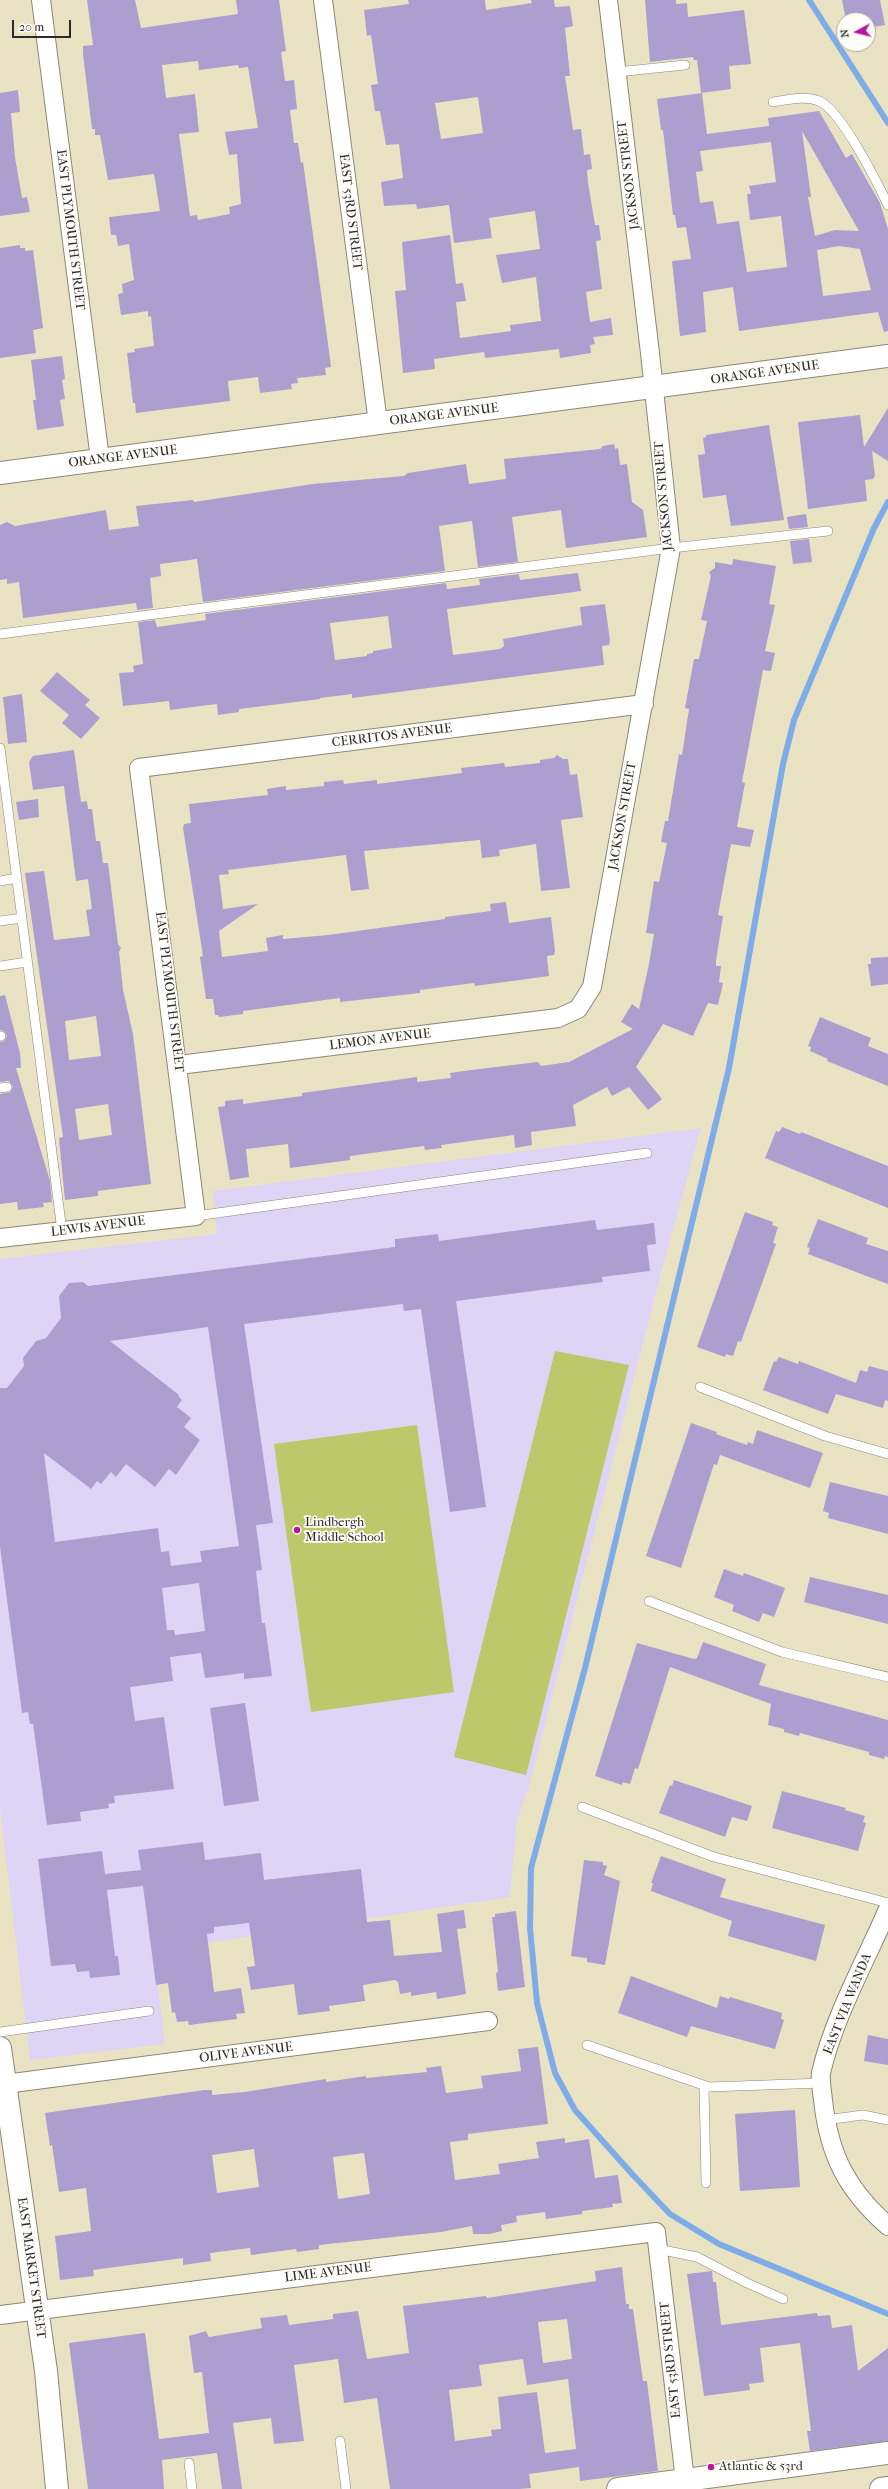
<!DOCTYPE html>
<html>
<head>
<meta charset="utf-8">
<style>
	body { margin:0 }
	#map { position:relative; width:888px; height:2489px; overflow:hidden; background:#eae3c3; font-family:"IM FELL French Canon",serif }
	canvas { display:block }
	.north { position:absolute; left:836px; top:12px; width:40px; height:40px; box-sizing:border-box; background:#fdfcf7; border:1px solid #a9a8a5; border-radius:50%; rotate:263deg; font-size:11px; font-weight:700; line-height:16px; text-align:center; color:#2b2b2b }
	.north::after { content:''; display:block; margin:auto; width:14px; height:18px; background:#b5179e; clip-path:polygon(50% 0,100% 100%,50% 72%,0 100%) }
	.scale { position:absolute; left:12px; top:20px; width:59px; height:18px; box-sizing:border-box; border:2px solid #2b2b2b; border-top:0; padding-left:5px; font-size:12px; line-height:14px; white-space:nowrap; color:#2b2b2b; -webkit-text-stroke:3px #fdfcf7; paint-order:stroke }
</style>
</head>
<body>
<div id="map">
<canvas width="888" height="2489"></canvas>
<div class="north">N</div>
<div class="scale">20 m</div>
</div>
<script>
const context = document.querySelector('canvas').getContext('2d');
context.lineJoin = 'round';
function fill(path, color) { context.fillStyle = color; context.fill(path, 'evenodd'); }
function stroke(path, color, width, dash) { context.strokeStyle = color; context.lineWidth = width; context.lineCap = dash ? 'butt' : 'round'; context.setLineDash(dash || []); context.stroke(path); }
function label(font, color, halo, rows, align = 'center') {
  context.font = font + ' "IM FELL French Canon",serif'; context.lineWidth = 3.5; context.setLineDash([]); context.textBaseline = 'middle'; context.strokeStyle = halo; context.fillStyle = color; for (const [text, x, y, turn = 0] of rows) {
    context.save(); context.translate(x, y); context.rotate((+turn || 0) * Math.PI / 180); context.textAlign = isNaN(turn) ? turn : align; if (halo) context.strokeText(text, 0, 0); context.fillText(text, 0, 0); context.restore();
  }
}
const built = new Path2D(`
	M701 1128 661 1273 529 1786 517 1820 510 1897 154 1951 165 2044 30 2060 0 1809V1259L217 1234 213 1191Z`);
const green = new Path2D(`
	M555 1351 629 1365 526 1775 454 1757Z
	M417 1425 454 1692 311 1712 274 1444Z`);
const stream = new Path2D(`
	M809 0 888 123
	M888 502 874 528 794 720 783 764 729 1068 585 1668 531 1868 530 1928 537 2003 555 2073 575 2110 633 2175 670 2214 719 2244 888 2314`);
const building = new Path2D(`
	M87 0H135L141 28 238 14 236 0H279L286 51 281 52 285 81 294 80 297 109 290 110 294 143H298L301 163 303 162 329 351 331 367 325 368 326 375 297 378 298 383 291 384 292 389 260 393 258 377 228 381 230 401 136 413 135 403H133L127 353 135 352 134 349 154 346 151 316 148 317V311L121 315 118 294 123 293 122 284 134 280 129 244 118 246 116 235H111L109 217 160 211 154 174 108 180 100 135H95V129H92L83 54V46L93 45ZM198 61 199 70 238 65 239 68 248 67 258 128 225 132 229 155 237 154 241 204 229 207 230 214 198 220 197 215 190 216 179 134 199 132 195 94 166 98 162 65Z
	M408 0H485L486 10 532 3 531 0H554L555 7 570 6 573 26 565 28 570 76H565L573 130 581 129 584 155 590 154 592 169 587 170 588 182 595 225H599L601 240 596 241 602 289 586 292 590 322 611 318 613 335 593 337 595 344 590 345 591 353 560 358 559 349 485 358 484 352 434 359 435 369 403 373 395 291 406 290 402 242 450 235 456 284 463 283 466 301 456 302 460 338 511 331 510 325 541 321 536 277 502 283 496 255 540 249 535 211 489 218 492 238 454 243 449 205 417 209 416 204 384 206 381 182 403 178 399 144 386 145 380 111H375L371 85 378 84 371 35 367 36 364 10 409 4ZM478 97 483 133 441 139 435 103Z
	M645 0H676V4L687 3 688 17 744 10 751 64 729 66 731 89 701 93 697 60H694L693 57 650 62Z
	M842 0H880L885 25 868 28V20H846Z
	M18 90 20 112 11 113 15 157 22 198 27 197 30 212 0 216V93Z
	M702 93 707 134 769 126 768 118 819 111 846 158 852 154 880 203 888 229V331L884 332 878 312 739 331 733 287 703 292 706 332 680 336 672 261 691 259 686 227 677 228 675 215H673L663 130H661L657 99ZM802 131 859 231 835 230 815 236 808 197H811ZM771 142 776 182 749 186 751 194H747L750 220 781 216 787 267 747 272 739 221 717 224 713 201 700 203 696 172 703 171 700 151ZM839 246 860 249 871 290 823 296 817 250Z
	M20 245V248H25V251L33 250 43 328 33 330 36 353 0 358V248Z
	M62 356 65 379 62 380 65 399 60 400 64 426 37 430 33 400H36L31 360Z
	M888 408V461L872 451 875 476 873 479 865 480 867 501 808 509 798 422 860 415 864 447Z
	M769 425 784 520 731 526 726 495 703 498 698 455 705 454 703 438 706 437V435Z
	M614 444 615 449 618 448 620 465 627 464 632 502 643 510 647 537 566 548 561 510 512 517 518 562 478 567 472 521 439 526 445 571 203 602 197 559 160 564 161 576 150 578 153 608 137 610 136 603 23 618 19 582 7 584V579L0 580V525L7 522 15 526 106 510 109 530 139 526 136 506 193 500 194 502 313 484 404 476 408 473 466 464 469 484 498 480 506 479 504 459 600 449 603 446Z
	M806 514 808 527 789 529 787 517Z
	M809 539 812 562 793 564 790 541Z
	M733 559 776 566 769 604 775 605 765 651 775 653 771 671 763 670 742 782 745 783 737 827 754 830 750 847 731 844 718 915 723 916 716 961V966H721L719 982 723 983 718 1005 708 1003 693 1036 663 1024 636 1067 662 1099 648 1110 629 1087 612 1096 607 1087 573 1105 576 1126 531 1132 532 1145 515 1148 514 1135 441 1145 442 1148 425 1150 424 1146 350 1156V1160L290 1168 288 1144 246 1149 249 1177 230 1180 218 1107 225 1106V1101L243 1099V1104L302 1096V1093L396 1080 417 1077V1082L451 1078 450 1073 471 1070 538 1062 541 1066 569 1062 633 1029 621 1022 632 1004 639 1009 649 964 654 934 646 933 654 881 659 882 667 843 661 842 665 821H668L679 754 682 755 689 709 685 708 694 659H699L707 621 701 620 711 576 709 572 715 568V562L732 565Z
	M578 573 581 591 447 609 453 655 500 649 504 646 503 639 582 625 580 607 605 604 610 641 609 645 602 646 604 665 352 698V694L320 698V699L239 709V712L218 715 217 704 170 710 169 701 123 706 119 673 134 672 133 666 143 664 138 622 155 620 157 627 206 620 205 614 446 583 447 589 480 585 479 579 519 574 520 580ZM388 616 392 648 373 651V653L367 654V656L335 660 330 623Z
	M57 672 90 700 85 705 100 718 81 739 62 723 69 715 40 691Z
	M22 694 27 742 8 744 3 697Z
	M74 750 81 802 87 801 88 809H92L96 841H100L103 863H108L118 944 121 948 119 952 123 990 133 1034 151 1184 98 1191V1196L65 1200 59 1138 63 1137 25 873 44 871 54 940 90 936 86 910 92 909 88 879 76 881 64 786 33 790 29 762 33 756ZM96 1016 101 1056 69 1060 65 1021ZM108 1104 112 1135 79 1140 75 1109Z
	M557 755 563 759H568L570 775 577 774 583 817 561 820 570 888 541 891 536 844 499 850 500 856 482 858 480 840 364 851 369 889 351 891 346 855 228 870 229 874 219 875 223 909 258 904 219 931 222 957 268 951 266 938 283 935V939L328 935 445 919V917L491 911 490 904 506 902 509 923 551 917 555 951 554 955 547 956 549 976 475 986 474 983 420 990V993L340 1002V998L243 1011V1014L219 1017 218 1015H215L213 999H206L200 957 203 956 183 828 184 824 191 823 189 804 268 795 267 789 286 786V790L324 786V782L343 780 344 784 377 780V784L462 773 461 768 504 763 505 767 540 763V760L554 758Z
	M38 799 39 817 19 820 16 802Z
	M888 957V984L871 986 868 964H871V958Z
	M5 995 20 1053 21 1068H16L50 1181 52 1202 43 1203 44 1207 18 1210 17 1202 0 1204V1094L10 1092 13 1087 9 1081 0 1082V1042L4 1041 7 1036 4 1031 0 1030V996Z
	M820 1017 871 1038 868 1046 888 1054V1086L827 1061 828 1059 810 1051 811 1047 808 1046Z
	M782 1127 800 1134 801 1132 888 1166V1208L765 1158 776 1131 779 1132Z
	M745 1212 773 1222 772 1225 778 1227 773 1243 776 1244 741 1342 738 1341 733 1356 726 1354 725 1357 697 1347Z
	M818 1219 868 1238 866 1244 888 1251V1284L808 1254 810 1248 807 1247Z
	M595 1220 597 1230 654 1223 656 1244 647 1245 650 1271 602 1277 603 1282 456 1301 486 1507 450 1512 421 1309 404 1311 403 1304 244 1324 273 1523 256 1525 262 1570 256 1571 262 1623H265L272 1676 244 1679V1673L205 1678 201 1653 170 1657 173 1681 130 1687 135 1721 164 1717 174 1789 114 1796 115 1803 108 1804 109 1808 80 1812 81 1821 47 1825 33 1724H30L28 1712 22 1713 0 1547V1388H7L24 1366 23 1358 36 1341 46 1338 61 1318 59 1296 69 1283 83 1282 88 1286 395 1247V1239L438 1234 439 1241ZM208 1327 239 1546 200 1551 202 1562 171 1566 169 1551 161 1552 158 1528 55 1542 44 1453 91 1489 97 1481 101 1484 111 1472 116 1477 126 1464 155 1487 169 1469 176 1475 200 1440 184 1427 191 1418 177 1407 182 1400 178 1396 179 1395 110 1341ZM199 1583 205 1631 175 1635 174 1630H167L162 1588Z
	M779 1357 798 1364 799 1361 856 1383 860 1370 867 1372 869 1366 888 1371V1401L885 1400 883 1408 836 1394 828 1414 763 1390 774 1361 776 1362Z
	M691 1423 717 1432 716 1434 747 1445 748 1442 753 1444 757 1430 823 1453 810 1488 720 1455 717 1465 714 1464 681 1568 646 1556Z
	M830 1482 888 1496V1534L828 1518 829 1513 823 1511Z
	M724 1569 743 1576 744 1573 785 1588 774 1617 763 1613 759 1622 732 1611 734 1605 714 1597Z
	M810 1577 888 1595V1624L804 1602Z
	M703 1642 766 1664 759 1685 888 1720V1757L885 1756 884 1759 869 1755V1752L800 1733 799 1736 784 1732V1729L768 1725 771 1704 670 1667 638 1769 635 1768 630 1784 623 1782 622 1785 595 1776 637 1643 694 1659 697 1658Z
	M245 1703 259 1801 224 1806 210 1708Z
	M674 1780 752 1806 747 1821 732 1817 725 1837 659 1813 670 1785 672 1786Z
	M782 1791 846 1808 845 1810 865 1816 863 1822 866 1823 858 1851 772 1828Z
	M203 1842 205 1860 261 1853 264 1880 361 1869 367 1922 390 1920 394 1956 442 1952 437 1914 464 1910 466 1928 457 1929 466 1994 437 1999 436 1992 411 1996V1992L400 1994 398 1982 395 1980 363 1985 365 2001 329 2006 330 2011 298 2015 294 1984 251 1990 247 1967 255 1966 249 1923 214 1927V1933L207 1934 214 1992 241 1988 245 2013 236 2014 237 2019 189 2025 188 2021 177 2022 175 2012 172 2013 168 1983 156 1985 143 1886 107 1890 115 1956H118L120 1975 90 1978 89 1971 77 1972 75 1964 51 1966 38 1859 102 1851 105 1874 141 1870 138 1850Z
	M661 1856 726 1879 720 1897 825 1925 816 1961 728 1936 732 1921 651 1891 653 1883H651Z
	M584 1860 603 1862V1865L607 1866 604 1875 620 1881 605 1965 587 1962V1958L571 1956Z
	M516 1911 525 1987 498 1991 496 1973 498 1972 492 1917H495V1914Z
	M631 1976 717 2008 720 1996 729 1999 730 1997 782 2013 781 2019 784 2020 775 2049 691 2026 687 2037 618 2013Z
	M868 2035 888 2039V2065L864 2061Z
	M538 2047 548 2124 468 2134V2140L450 2142 455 2180 500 2174 498 2164 539 2158 536 2142 565 2138V2143L589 2139 595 2178 618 2175 622 2203 612 2204 613 2207 582 2211V2214L546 2219 545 2212 516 2216 517 2222 501 2225 502 2231 489 2234H473L472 2226 441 2232 319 2245V2249L297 2252 296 2249 251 2255 250 2248 210 2253 211 2261 183 2265V2258L93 2270 94 2276 60 2280 55 2236 91 2231 86 2188 59 2192 52 2145 50 2146 45 2113 204 2090H212V2095L245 2092 326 2079V2082L366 2076V2078L427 2072 426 2068 441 2066 446 2093 483 2088 481 2076 521 2071 518 2049ZM254 2149 259 2187 217 2193 212 2155ZM364 2153 370 2194 338 2199 333 2157Z
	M795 2110 800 2187 740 2191 735 2114Z
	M622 2267 626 2304H629V2309H633L643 2381H647L658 2471 580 2481 579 2467 529 2474 531 2488 519 2489H390L377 2398 344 2403 338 2359 294 2365 304 2441 274 2444 271 2418 233 2423 242 2489H222L217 2453 162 2460 164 2489H88L69 2343 145 2333 159 2439 209 2433 202 2372 194 2373 189 2336 206 2331 209 2337 262 2328 260 2318 287 2315 289 2325 333 2319V2314L358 2311 367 2359 409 2353 403 2306 486 2296 487 2298 596 2281 595 2271ZM567 2319 572 2359 543 2363 538 2322ZM523 2359 527 2385 568 2379 576 2449 545 2453 537 2392 498 2397 501 2429 491 2430 492 2436 455 2441 449 2390 482 2386 479 2365Z
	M712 2271 713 2282H716L721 2325 817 2313 818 2316 830 2315 832 2328 852 2325 858 2371 888 2348V2441L810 2451 807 2431H811L800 2343 760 2348 764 2382 749 2384 750 2390 704 2396 687 2274Z`);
const service = new Path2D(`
	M617 72 685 65
	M773 102C787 100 805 95 819 101 841 110 877 182 888 205
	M0 634 671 548 828 531
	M0 748 62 1231
	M0 881 17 878
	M0 921 22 918
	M0 966 27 962
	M0 1036H1
	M0 1088 7 1087
	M196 1216 647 1153
	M700 1387 825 1436 888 1454
	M649 1601 782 1652 888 1677
	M582 1807 714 1857 888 1903
	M0 2032 149 2011
	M587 2045 709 2087 822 2083
	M704 2085 706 2183
	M825 2120 863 2115 888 2120
	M658 2249 697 2257 747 2283 783 2299
	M340 2441 346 2489
	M189 2463 192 2489`);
const minor = new Path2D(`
	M41 0 100 459
	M323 0 378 423
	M179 1065 558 1018 578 1009 592 987 671 548 650 353 608 0
	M0 1238 196 1216 139 768 644 704
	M888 1909C866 1960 833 2019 821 2073 820 2081 822 2091 823 2100 829 2155 847 2190 888 2226
	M5 2084 488 2021
	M0 2315 656 2232 686 2489`);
const tertiary = new Path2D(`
	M0 473 888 356
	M0 2048 46 2371 57 2489`);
const secondary = new Path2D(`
	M618 2489 888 2453
	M881 2489 888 2488`);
const markers = [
	[297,1530,4,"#b5179e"],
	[711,2467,4,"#b5179e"]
];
const streetNames = [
	["JACKSON STREET",629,175,-97],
	["EAST 53RD STREET",350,212,83],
	["EAST PLYMOUTH STREET",70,230,83],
	["ORANGE AVENUE",765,373,-8],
	["ORANGE AVENUE",444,415,-7],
	["ORANGE AVENUE",123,457,-7],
	["JACKSON STREET",664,496,-95],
	["CERRITOS AVENUE",392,736,-7],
	["JACKSON STREET",623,816,-80],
	["EAST PLYMOUTH STREET",169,992,83],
	["LEMON AVENUE",380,1040,-7],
	["LEWIS AVENUE",98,1227,-7],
	["EAST VIA WANDA",848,2004,-68],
	["OLIVE AVENUE",246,2053,-7],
	["EAST MARKET STREET",31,2268,82],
	["LIME AVENUE",328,2273,-7],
	["EAST 53RD STREET",671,2360,-96]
];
const poiNames = [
	["Lindbergh",305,1523],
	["Middle School",305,1538],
	["Atlantic & 53rd",719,2467]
];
fill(built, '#ded5f6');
fill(green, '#bcc86a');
stroke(stream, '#7eace8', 6);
fill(building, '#ad9ed0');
stroke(service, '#8a8777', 10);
stroke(minor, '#8a8777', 20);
stroke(tertiary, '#8a8777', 24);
stroke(secondary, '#8a8777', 24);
stroke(service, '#fff', 9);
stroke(minor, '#fff', 18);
stroke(tertiary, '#fff', 22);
stroke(secondary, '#fff', 22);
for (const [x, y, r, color] of markers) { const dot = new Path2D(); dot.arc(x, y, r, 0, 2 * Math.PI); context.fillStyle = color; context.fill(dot); stroke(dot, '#fdfcf7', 1.5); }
label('13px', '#2b2b2b', '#fdfcf7', streetNames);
label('13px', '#2b2b2b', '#fdfcf7', poiNames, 'left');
</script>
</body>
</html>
